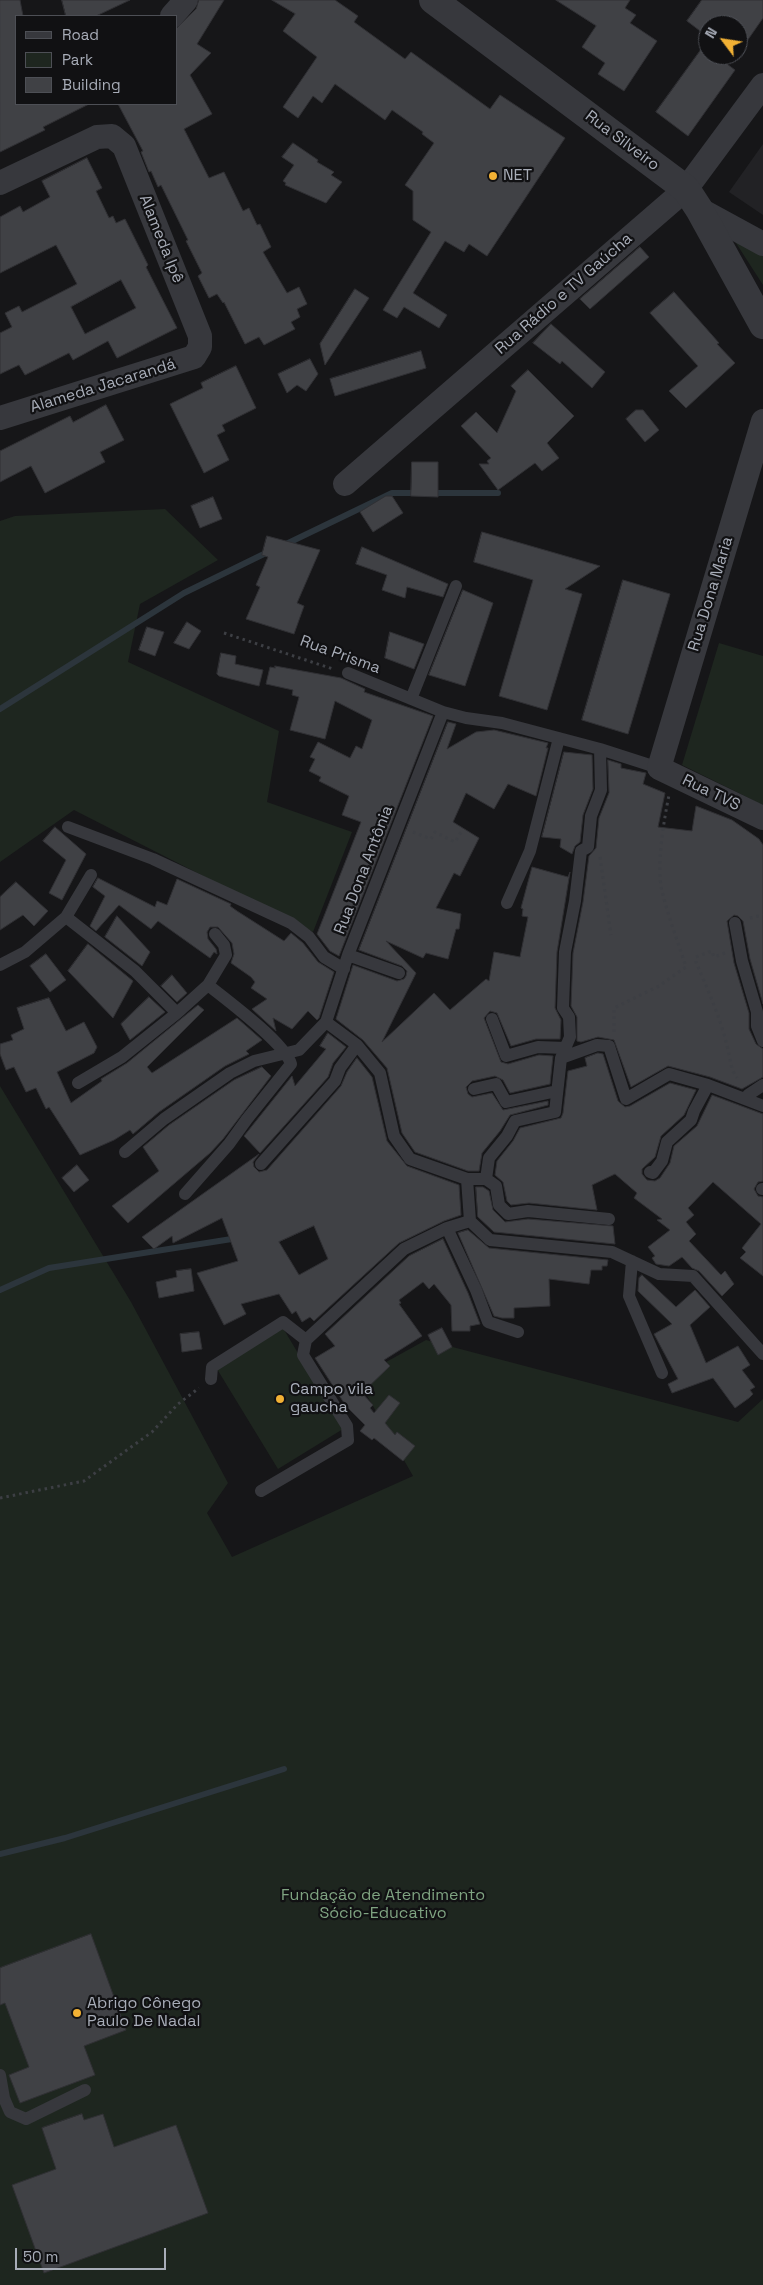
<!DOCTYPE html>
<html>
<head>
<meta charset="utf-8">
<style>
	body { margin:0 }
	#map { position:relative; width:763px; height:2285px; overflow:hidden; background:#161618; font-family:"Space Grotesk",sans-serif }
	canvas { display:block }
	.legend { position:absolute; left:15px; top:15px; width:162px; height:90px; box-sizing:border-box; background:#111113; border:1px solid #4d4f55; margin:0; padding:6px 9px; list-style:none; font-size:15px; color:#a8adb8 }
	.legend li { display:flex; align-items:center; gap:10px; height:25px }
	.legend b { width:25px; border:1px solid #4d4f55 }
	.north { position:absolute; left:698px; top:15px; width:50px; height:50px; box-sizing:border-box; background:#111113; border:1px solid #4d4f55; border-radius:50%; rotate:301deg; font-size:14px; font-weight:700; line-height:20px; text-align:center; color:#a8adb8 }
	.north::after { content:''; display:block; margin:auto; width:18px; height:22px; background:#f2b134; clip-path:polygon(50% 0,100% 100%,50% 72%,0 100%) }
	.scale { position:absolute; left:15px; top:2248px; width:151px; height:22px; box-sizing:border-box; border:2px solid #a8adb8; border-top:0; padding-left:6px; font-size:15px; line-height:18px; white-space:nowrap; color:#a8adb8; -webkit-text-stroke:4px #111113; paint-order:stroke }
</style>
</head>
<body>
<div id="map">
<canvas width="763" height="2285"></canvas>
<ul class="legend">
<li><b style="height:6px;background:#37383d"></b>Road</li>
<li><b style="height:14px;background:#1e261f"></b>Park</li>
<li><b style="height:14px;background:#404145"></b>Building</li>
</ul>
<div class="north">N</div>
<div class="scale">50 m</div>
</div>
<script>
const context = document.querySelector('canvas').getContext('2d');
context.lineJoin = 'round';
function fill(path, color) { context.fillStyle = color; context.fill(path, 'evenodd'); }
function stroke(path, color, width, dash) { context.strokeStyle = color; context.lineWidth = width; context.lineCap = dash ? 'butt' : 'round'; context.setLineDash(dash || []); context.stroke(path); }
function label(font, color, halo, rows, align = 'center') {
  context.font = font + ' "Space Grotesk",sans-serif'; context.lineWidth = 4.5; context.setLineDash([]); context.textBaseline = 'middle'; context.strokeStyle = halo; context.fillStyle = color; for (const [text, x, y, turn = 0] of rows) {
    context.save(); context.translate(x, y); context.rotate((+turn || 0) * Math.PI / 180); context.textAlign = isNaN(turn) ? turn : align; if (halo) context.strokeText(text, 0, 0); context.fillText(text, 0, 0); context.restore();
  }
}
const built = new Path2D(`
	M763 144V215L729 192Z`);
const green = new Path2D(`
	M727 229 763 252V285Z
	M165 509 218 560 140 604 128 662 279 731 267 802 352 832 313 932 74 810 0 862V521L15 516Z
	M719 643 763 656V805L682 765Z
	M0 1086 131 1302 228 1483 207 1513 232 1557 413 1476 357 1378 426 1340 738 1422 763 1399V2285H0Z
	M283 1328 343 1429 278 1469 217 1369Z`);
const stream = new Path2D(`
	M432 493H498
	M284 545 392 493H419
	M0 709 184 593 270 551
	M0 1290 49 1268 238 1238
	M0 1854 65 1838 284 1769`);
const building = new Path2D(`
	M0 0H20L23 16H16V104H89L43 127 45 130 0 152Z
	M62 0H130L96 16H66Z
	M199 0H224L197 44 211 53 190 75 212 114 184 129 209 178 224 172 243 211 249 208 257 225 260 224 271 247 263 252 287 293 299 287 307 304 297 309 300 317 291 322 295 329 264 345 259 337 245 344 224 302 223 303 217 294 209 298 198 276 202 273 186 241 188 240 161 185 158 187 151 171 149 172 141 152 143 151 118 104H176V29L196 9Z
	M272 0H335L358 16 354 22 405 59 411 52 490 109 500 95 565 138 487 256 469 244 464 252 445 241 413 293 447 315 439 328 404 307 397 318 383 310 431 232 413 220V191L405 185 434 143 422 134 423 132 392 110 385 120 335 84 322 103 313 96 298 118 283 107 317 57 283 31 295 14Z
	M556 0H630L625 8 636 15 630 23 657 41 624 91 598 74 605 63 582 47 596 26Z
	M702 0H763V18L747 41 740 36 738 39V25H708V37L687 21Z
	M708 40V55H727L723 61 735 70 688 136 656 112Z
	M293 143 318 160 317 162 334 172 331 175 342 182 326 203 285 185 286 183 283 181 294 165 282 157Z
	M87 158 102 188 96 191 109 218 113 216 116 223 125 219 148 265 146 267 177 328 117 358 108 341 73 360 69 353 25 375 19 365 0 374V333L12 327 5 313 19 306 22 312 77 284 56 245 0 273V217L20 206 23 212 50 197 42 181ZM121 280 136 308 85 334 71 307Z
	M640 247 649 257 590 309 580 299Z
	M355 289 369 298 325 365 320 344Z
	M674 292 719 343 717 344 735 363 686 408 669 391 698 366 650 313Z
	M551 324 605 372 592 388 562 361 560 364 533 343Z
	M421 351 426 368 335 396 330 379Z
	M310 359 318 374 306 391 297 385 287 393 278 374Z
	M236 366 256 408 222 425 225 431 217 435 229 460 204 473 170 404 203 388 201 383Z
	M528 370 574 416 547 443 559 458 542 471 535 463 498 490 479 464H489L487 461 491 458 461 426 476 412 497 433 516 391 511 386Z
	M106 405 124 440 100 452 105 462 45 493 31 466 0 482V451L70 416 73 422Z
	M636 410H643L659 430 645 442 626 419Z
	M412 462H438V497L411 496Z
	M386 496H392L403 513 373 532 360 512Z
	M213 497 222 519 200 528 191 506Z
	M482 532 600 566 565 589 582 594 547 710 499 696 533 580 474 562Z
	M267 536 320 550 297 603 304 606 294 634 246 619 260 587 256 585 268 557 262 555Z
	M362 547 448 584 443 597 407 587 405 598 382 590 387 575 356 564Z
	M623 580 670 594 628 734 582 720Z
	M463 590 493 603 465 686 429 675Z
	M187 622 201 631 189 649 174 643Z
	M147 627 164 632 155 656 139 650Z
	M390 632 424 644 414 669 385 658Z
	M221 653 236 656 235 664 263 670 259 686 219 676 217 674Z
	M275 666 341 678 365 689 364 692 433 716 339 956 330 951 317 934 361 822 342 815 349 796 319 781 321 777 309 771 315 759 310 757 318 742 350 758 356 746 362 749 372 720 335 701 325 739 290 730 299 697 292 695 293 690 266 684 270 667 275 668Z
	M448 722 456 724 447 749 476 732 494 730 548 743 546 748H548L536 796 508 784 494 809 466 793 453 822 479 838 460 876 454 873 436 908 461 914 459 929H456L448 959 426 953 423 958 386 941 416 973 382 1042 434 993 450 1010 486 979 489 981 494 952 520 957 528 917 522 916 523 909 521 908 532 867 568 877 570 872 557 952 555 1008 561 1020 560 1039H536L511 1046 497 1013 490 1011 484 1018 501 1062 508 1064 539 1055 553 1056 550 1084 510 1093 503 1080 495 1076 472 1081 466 1087 468 1094 472 1097 492 1093 503 1110 548 1101V1105L510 1115 500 1131 482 1153 479 1171H468L415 1152 402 1133 387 1068 363 1040 336 1019 353 965 397 981 404 979 406 976 407 971 402 966 359 950Z
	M564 752 592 755 593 789 583 815 580 842 575 846 572 854 560 847 561 839 542 837Z
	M608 760 621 764V768L646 773 643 784 665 793 658 827 692 831 696 806 732 820 759 839 763 845V1004L750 959 743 921 738 916 734 915 727 921 734 963 749 1013V1029L756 1044 763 1049V1077L742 1089 710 1077 668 1066 631 1087 614 1040 598 1037 581 1042 577 1041V1017L571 1006 573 953 583 902 589 856 596 848 599 818 609 793Z
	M55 827 86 854 62 900 49 893 66 860 43 841Z
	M98 878 155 907 157 901 167 905 177 879 231 904 230 906 237 911 284 941 291 933 303 943 318 962 334 972 319 1018 317 1020 308 1011 292 1029 273 1018 276 1031 252 1009 267 999 251 988 255 982 251 977 231 963 234 954 232 943 218 927H210L207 932 208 939 216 949 217 954 214 952 210 958 158 921 151 929 119 905 96 931 90 926 105 896 93 887Z
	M16 882 48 911 34 926 23 915 0 930V897Z
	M117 916 150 952 142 966 105 937Z
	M88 944 133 981 113 1018 68 971Z
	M46 954 66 980 50 992 30 966Z
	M172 975 187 993 177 1002 161 986Z
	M149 997 165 1012 130 1040 121 1024Z
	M49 998 66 1031 84 1022 97 1047 94 1053 57 1072 71 1103 102 1081 101 1079 127 1063 198 1005 204 1010 147 1067 152 1073 237 1018 262 1040 246 1051 249 1054 225 1066 159 1112 133 1134 130 1130 114 1140 80 1155 49 1107 46 1109 36 1088 26 1092 14 1067 6 1070 0 1054V1044L13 1040 11 1035 24 1029 17 1008Z
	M328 1033 346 1047 333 1063 328 1077 260 1153 244 1136 292 1076 295 1086 326 1049 320 1046Z
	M598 1053 603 1054 618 1101 625 1107 630 1106 670 1083 696 1090 684 1115 661 1136 655 1157 642 1169V1174L647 1180 655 1181 660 1178 670 1163 674 1146 697 1126 712 1095 763 1114V1181L758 1182 754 1189 758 1196 763 1197V1276L740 1258 746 1252 742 1248 761 1224 713 1182 688 1208 694 1215 686 1222 696 1234 689 1241 721 1275 725 1271 734 1284 722 1296 699 1271 692 1268 682 1257 669 1266 656 1264 652 1258 655 1256 648 1247 670 1230 657 1220 662 1219 634 1198 637 1193 615 1174 592 1185 597 1210 529 1203 511 1205 507 1201 503 1182 495 1175 497 1161 513 1141 520 1128 561 1118 563 1113 568 1071 587 1066 585 1058Z
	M357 1058 372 1077 387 1141 407 1166 459 1185 461 1215 444 1221 399 1243 314 1321 310 1317 302 1322 296 1311 292 1314 279 1294 241 1304 246 1314 224 1325 197 1273 238 1261 222 1218 173 1243 172 1236 154 1249 142 1237 259 1154 253 1162 254 1167 259 1172 267 1170 341 1086 347 1072ZM314 1226 328 1259 299 1275 279 1242Z
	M262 1067 271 1076 223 1139 210 1153 128 1223 112 1206 159 1171 143 1147 169 1125 234 1080Z
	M77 1165 89 1180 74 1192 62 1178Z
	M476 1187H483L489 1191 493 1210 505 1222 528 1219 613 1226 615 1244 494 1232 478 1217Z
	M468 1230 489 1248 608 1260 607 1266H602V1270H591L589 1284 549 1279 550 1306 514 1308V1318H502L494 1316 458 1233Z
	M443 1239 468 1293 480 1324 470 1326V1331H452L451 1305 434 1284 429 1289 423 1282 399 1300 401 1303 399 1304 422 1336 384 1360 390 1366 362 1393 373 1405 370 1408 374 1413 389 1395 400 1403 385 1423 395 1435 397 1432 415 1446 403 1461 374 1438 372 1440 360 1431 365 1425 346 1406 315 1358 335 1346 325 1334 409 1256Z
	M191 1269 194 1291 159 1298 156 1282 177 1277 176 1271Z
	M642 1275 676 1307 695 1290 710 1307 690 1325 706 1363 738 1346 750 1365 742 1370 755 1387 750 1390 753 1394 749 1398 735 1408 713 1378 672 1393 668 1384 678 1379 654 1334 672 1324 638 1291 639 1278Z
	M442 1328 452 1347 438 1355 428 1335Z
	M199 1332 202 1349 182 1352 180 1334Z
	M91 1934 126 2030 84 2046 95 2075 20 2103 9 2075 29 2067 5 2003 0 2005V1968Z
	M82 2114 84 2120 103 2114 114 2147 176 2125 208 2213 44 2273 12 2185 56 2169 42 2128Z`);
const path = new Path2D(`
	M224 633 333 669
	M413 832 431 839 435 832 455 842 463 829
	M600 857 611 935
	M750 918 763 915
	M725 953 714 957 712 951 696 957V962C707 988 721 1019 727 1046 731 1059 729 1066 737 1078
	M614 1032V1008L659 986 686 967C678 942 668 916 662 891 656 866 664 820 669 795
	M0 1498 84 1481 152 1432 178 1404 199 1388`);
const service = new Path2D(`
	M348 673 443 712 466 718 502 723 600 749 659 768
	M411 699 456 586
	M68 827 153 859 291 923 309 937 324 957 344 969
	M507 903 530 851 559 738
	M66 917 135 971 177 1013
	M735 923 742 961 757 1012V1026L763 1041
	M348 955 399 973
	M0 965 25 952 66 917 91 875
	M208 985 226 955 224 945 215 934
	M492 1019 506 1056 538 1047 565 1048
	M561 1058 597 1045 609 1046 626 1099 669 1074 708 1085 763 1106
	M78 1083 122 1057 177 1013 208 985C227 1000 285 1043 291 1064L247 1119 229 1144 185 1194
	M474 1089 496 1084 506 1102 557 1091
	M748 1099V1095L763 1085
	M125 1152 164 1119 230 1073 254 1061 299 1050 326 1022 348 955 443 712
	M261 1164 335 1081 340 1068 357 1045
	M650 1172 653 1173 662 1161 667 1142 691 1120 694 1111 708 1085
	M467 1179H486L496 1186 499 1205 508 1214 528 1211 609 1219
	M486 1179 489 1158 507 1136 515 1121 555 1112 561 1058 570 1037 569 1017 563 1008 565 952 575 901 581 851 588 847 591 816 601 790 600 749
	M762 1189H763
	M470 1221 490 1240 612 1252 659 1274 693 1276 763 1354
	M447 1228 476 1290 488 1322 518 1332
	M632 1261 629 1296 662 1373
	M211 1379 212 1367 283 1322 306 1340
	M261 1491 348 1440 347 1426 303 1355 306 1340 404 1249 447 1228 470 1221 467 1179 410 1159 394 1136 380 1073 357 1045 326 1022
	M0 2075 4 2098 10 2112 26 2119 85 2090`);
const minor = new Path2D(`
	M172 16 186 0
	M0 183 97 137 112 136 124 146 200 336V347L194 357 0 418
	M699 209 763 244
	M763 421 659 768 763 818
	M345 484 686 189 763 85`);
const tertiary = new Path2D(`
	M433 0 686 189 699 209 763 325`);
const markers = [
	[493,176,5,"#f2b134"],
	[280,1399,5,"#f2b134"],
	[77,2013,5,"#f2b134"]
];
const streetNames = [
	["Rua Silveiro",622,141,37],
	["Alameda Ipê",161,239,68],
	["Rua Rádio e TV Gaúcha",564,294,-41],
	["Alameda Jacarandá",103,386,-17],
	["Rua Dona Maria",711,594,-73],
	["Rua Prisma",340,655,20],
	["Rua TVS",711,793,26],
	["Rua Dona Antônia",364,870,-69]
];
const poiNames = [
	["NET",503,176],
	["Campo vila",290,1390],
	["gaucha",290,1408],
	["Abrigo Cônego",87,2004],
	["Paulo De Nadal",87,2022]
];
const parkNames = [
	["Fundação de Atendimento",383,1896],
	["Sócio-Educativo",383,1914]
];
fill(built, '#222225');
fill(green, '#1e261f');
stroke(stream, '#2c353c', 6);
fill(building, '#404145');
stroke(building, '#303034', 1);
stroke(path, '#3d3f44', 3, [2.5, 4]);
stroke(service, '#37383d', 12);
stroke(minor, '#37383d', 24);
stroke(tertiary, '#37383d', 28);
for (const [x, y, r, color] of markers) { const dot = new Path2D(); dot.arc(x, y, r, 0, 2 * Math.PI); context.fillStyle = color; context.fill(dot); stroke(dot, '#111113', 2); }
label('16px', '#a8adb8', '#111113', streetNames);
label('16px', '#a8adb8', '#111113', poiNames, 'left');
label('16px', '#7fa381', '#111113', parkNames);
</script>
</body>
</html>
